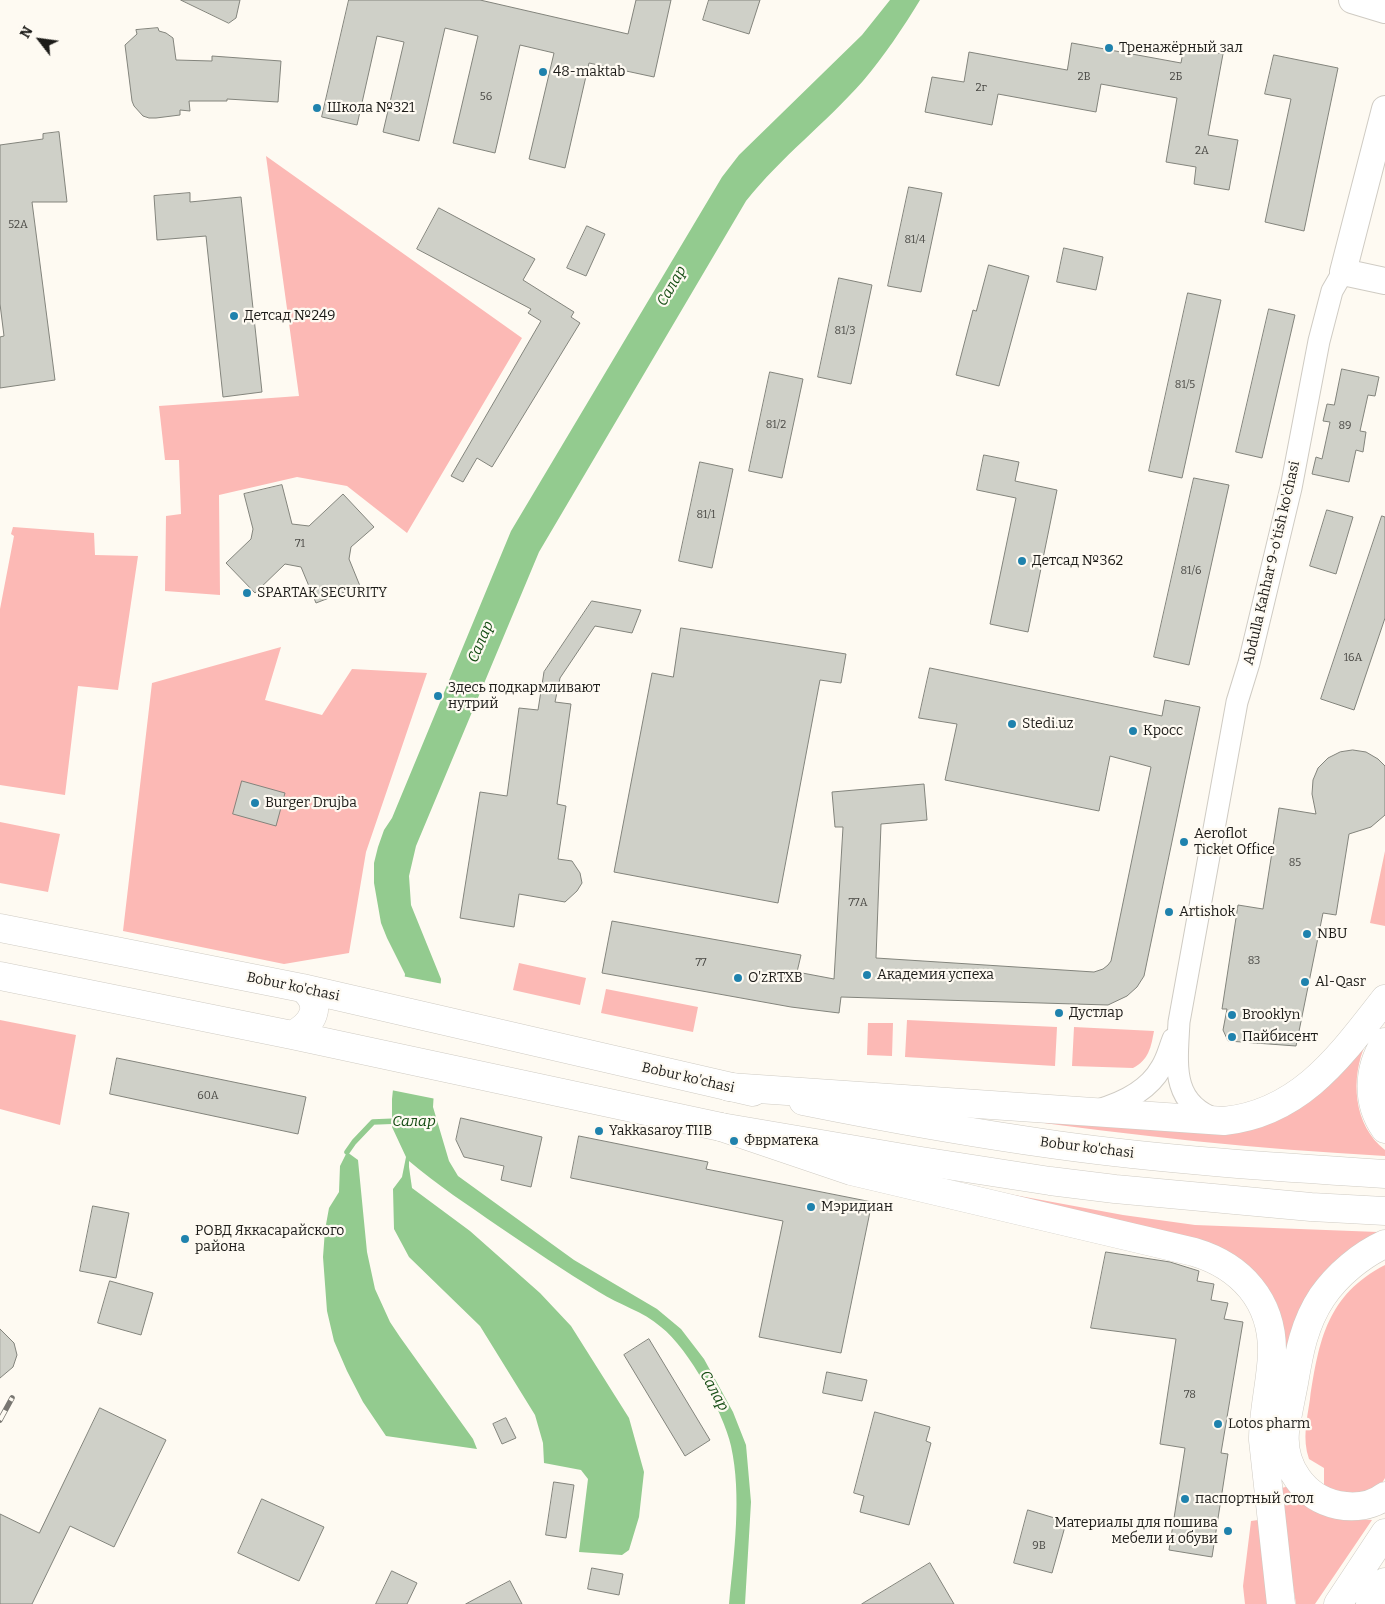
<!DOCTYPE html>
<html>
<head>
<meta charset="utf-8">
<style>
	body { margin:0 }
	#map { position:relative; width:1385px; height:1604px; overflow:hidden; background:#fefaf2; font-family:Bitter,serif }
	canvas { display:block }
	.north { position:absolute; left:15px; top:15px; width:50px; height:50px; -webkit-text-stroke:4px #fefaf2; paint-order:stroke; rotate:300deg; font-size:14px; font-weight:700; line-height:20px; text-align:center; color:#1c1b18 }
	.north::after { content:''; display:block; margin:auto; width:18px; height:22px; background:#1c1b18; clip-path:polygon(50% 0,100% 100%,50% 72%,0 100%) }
</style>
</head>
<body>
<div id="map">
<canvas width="1385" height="1604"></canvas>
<div class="north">N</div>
</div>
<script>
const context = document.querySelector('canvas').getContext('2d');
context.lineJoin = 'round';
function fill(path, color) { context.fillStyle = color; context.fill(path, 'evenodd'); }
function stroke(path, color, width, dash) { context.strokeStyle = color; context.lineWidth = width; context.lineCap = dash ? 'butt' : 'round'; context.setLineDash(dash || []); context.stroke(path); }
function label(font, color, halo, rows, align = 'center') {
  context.font = font + ' Bitter,serif'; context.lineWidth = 4.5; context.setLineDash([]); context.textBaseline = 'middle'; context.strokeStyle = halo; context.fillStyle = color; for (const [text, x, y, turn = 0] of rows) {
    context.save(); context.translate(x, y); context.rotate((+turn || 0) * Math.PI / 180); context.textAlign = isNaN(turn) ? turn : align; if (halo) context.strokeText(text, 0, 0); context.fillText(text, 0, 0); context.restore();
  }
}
const green = new Path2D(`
	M266 156 522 338 407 533 347 486 297 477 219 495 220 595 165 591 166 516 181 514 179 460H165L159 406 299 396Z
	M13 527 94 533 95 555 138 556 118 690 78 686 65 795 0 785V609L14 536 11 534Z
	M281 647 265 700 322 715 352 669 427 673 366 852 349 953 284 964 123 931 152 683Z
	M0 822 60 834 48 892 0 883Z
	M1385 851V926L1370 923Z
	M519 963 586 978 580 1005 513 990Z
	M606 989 698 1007 693 1032 601 1013Z
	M0 1020 76 1035 60 1125 0 1109Z
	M907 1020 1057 1027 1055 1066 905 1057Z
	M868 1023H893L892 1056 867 1055Z
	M1074 1027 1154 1031C1151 1047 1149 1060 1133 1068L1072 1066Z
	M1366 1043C1350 1078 1353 1125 1385 1150V1156C1259 1149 1133 1136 1008 1118L1288 1115C1322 1095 1342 1074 1366 1043Z
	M998 1192 1123 1215 1195 1225 1378 1232V1233L1282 1386 1283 1324 1277 1304 1266 1286 1219 1247 1207 1242 1164 1233 1040 1204Z
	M1385 1265V1478L1382 1483 1370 1492 1339 1494 1324 1488V1468L1309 1459C1302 1439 1307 1419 1310 1399 1319 1340 1327 1295 1385 1265Z
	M1290 1486 1360 1519 1372 1520 1315 1604H1296L1277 1489Z
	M1258 1520 1271 1604H1245L1243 1586 1251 1521Z`);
const water = new Path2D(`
	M890 0H920C903 28 884 56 863 81 826 123 782 156 746 201L539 552 416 846 409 876 411 905 441 979 433 1107 449 1161 458 1176 574 1260 657 1309 681 1329 704 1359 733 1412 746 1445 751 1502 745 1604H729C734 1553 742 1496 731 1446 723 1412 689 1349 661 1327 643 1311 619 1305 599 1292 564 1271 531 1248 498 1226 468 1205 437 1185 409 1161V1167L412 1188 470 1231 540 1293 571 1326 629 1418 644 1472 639 1517 629 1550 622 1555 579 1552 588 1479 581 1470 544 1463 543 1443 535 1415 480 1326 409 1257 394 1229 393 1189 402 1177 406 1157 392 1127V1099L405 974 387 938 381 923 374 883V863L378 847 384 830 392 818 511 531 722 177 739 155 862 35Z
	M347 1152 358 1160 367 1252 375 1289 390 1322 400 1337 473 1439 477 1449 386 1436 363 1402 347 1371 334 1341 327 1311 323 1257 325 1230 329 1208 339 1192 340 1166Z`);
const pier = new Path2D(`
	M402 976 443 984 436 1099 391 1090Z`);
const stream = new Path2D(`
	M347 1152 354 1142 373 1122 398 1121`);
const building = new Path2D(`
	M181 0H240L236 18 229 23Z
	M349 0H480L628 34 636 0H671L654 77 589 63 565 168 529 159 554 53 520 45 495 153 453 143 478 36 445 28 419 141 383 132 404 42 377 36 357 125 322 117Z
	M709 0H760L749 34 703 20Z
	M158 28 159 31 166 33 173 38 176 60 212 61V56L281 61 278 102 227 99V101H189L190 111 180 110V115L156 118H149L143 116 134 106 132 101 125 45 137 34 136 30Z
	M1072 43 1181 63 1184 47 1223 54 1208 135 1238 140 1229 190 1194 184 1196 167 1166 162 1177 98 1101 84 1096 112 998 94 992 125 925 112 932 77 964 82 969 52 1067 70Z
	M1274 55 1338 68 1304 231 1265 222 1291 99 1265 94Z
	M59 132 67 202H32L55 380 0 388V337L4 336 0 304V145L43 139V134Z
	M909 187 942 193 921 292 888 286Z
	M190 193V202L241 197 262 392 223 397 206 236 157 240 154 196Z
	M439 208 535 259 523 280 574 312 571 317 580 323 492 467 477 458 463 482 451 476 541 321 528 313 531 309 417 249Z
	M587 226 605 234 586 276 567 268Z
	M1064 248 1103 257 1096 290 1057 282Z
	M989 265 1029 276 999 386 956 375 973 310 976 311Z
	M839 278 872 285 851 384 818 377Z
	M1188 293 1221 300 1182 478 1149 471Z
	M1269 309 1295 315 1262 458 1236 452Z
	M1342 369 1379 377 1375 396 1368 395 1360 431 1366 432 1363 452 1356 450 1349 482 1312 474 1316 457 1322 459 1330 422 1323 421 1327 404 1334 405Z
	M770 372 803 379 782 478 749 471Z
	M984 455 1019 462 1015 481 1057 490 1028 632 990 624 1016 498 977 490Z
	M700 462 733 469 712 568 679 561Z
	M1194 478 1229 485 1189 665 1154 657Z
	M282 485 292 524 309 526 343 494 374 527 351 547 349 559 360 586 316 603 301 567 285 564 255 593 226 563 251 539 253 529 244 494Z
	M1327 510 1353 517 1336 574 1310 566Z
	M1382 516 1385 517V618L1354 710 1321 699Z
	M592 601 641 610 632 633 595 626 560 678 555 702 571 704 557 804 566 806 558 859 572 861 580 873 582 883 577 891 565 902 519 894 514 927 460 918 480 792 507 796 519 708 538 710 544 672Z
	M681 628 846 654 841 683 820 680 778 903 614 872 652 673 673 677Z
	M930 668 1162 716 1165 700 1200 707 1144 976 1137 987 1127 996 1108 1005 841 997 839 1013 791 1007 602 973 612 921 801 955 797 972 834 979 843 827H835L832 792 924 784 927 820 881 824 876 958 1094 972 1103 969 1108 965 1111 961 1151 767 1110 756 1099 811 945 780 957 724 919 718Z
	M1353 750 1366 752 1378 759 1385 766V815L1371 827 1349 834 1336 915 1323 913 1296 1046 1228 1041 1223 1030 1227 1009H1222L1238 905 1263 909 1279 808 1316 814 1312 794 1313 780 1318 768 1328 758 1340 752Z
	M242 781 285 793 276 826 233 814Z
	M117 1058 306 1097 298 1134 110 1094Z
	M461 1118 542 1137 531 1187 501 1180 504 1166 464 1157 456 1140Z
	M579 1136 708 1162 706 1169 872 1202 841 1353 759 1337 783 1221 571 1178Z
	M93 1206 129 1213 116 1278 80 1271Z
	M1106 1252 1170 1262 1199 1271 1197 1281 1214 1284 1211 1300 1228 1303 1224 1319 1243 1322 1221 1453 1228 1454 1212 1557 1169 1550 1185 1448 1160 1444 1176 1339 1091 1328Z
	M110 1281 153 1293 141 1335 98 1323Z
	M0 1329 14 1343 17 1355 13 1367 0 1378Z
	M649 1339 710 1440 685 1456 624 1355Z
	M827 1372 867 1380 862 1401 823 1393Z
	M100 1408 166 1440 114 1547 70 1526 32 1604H0V1514L39 1533Z
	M875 1412 930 1427 926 1441 931 1443 909 1525 860 1512 864 1496 854 1493Z
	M506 1418 516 1438 502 1444 493 1424Z
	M554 1482 574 1485 566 1538 546 1535Z
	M262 1499 324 1527 299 1581 238 1553Z
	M1028 1510 1058 1519 1064 1524V1530L1052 1573 1014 1563Z
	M930 1563 954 1604H862Z
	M592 1568 623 1574 619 1595 588 1589Z
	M392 1571 417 1583 407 1604H376Z
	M510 1581 522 1604H466Z`);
const minor = new Path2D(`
	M1098 1110C1122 1103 1148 1091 1161 1068 1167 1059 1169 1049 1173 1039
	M1216 1119C1170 1103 1177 1063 1179 1022L1237 702 1249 663 1291 488 1319 341 1332 291 1343 272`);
const tertiary = new Path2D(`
	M1352 0 1385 10
	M1385 109 1343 272 1385 281`);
const primary = new Path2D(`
	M0 928 302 988 753 1092
	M0 976 292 1035 721 1127 921 1161 1050 1181 1115 1189 1311 1207 1385 1211
	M292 1035C312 1025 325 1005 302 988
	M803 1101C887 1118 972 1133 1057 1145 1165 1160 1275 1167 1385 1174`);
const trunk = new Path2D(`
	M1385 1042C1368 1069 1366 1102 1385 1129
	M729 1087 1224 1121C1301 1113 1341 1055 1385 999
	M721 1127 851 1171 1194 1252C1241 1266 1273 1301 1272 1353 1271 1382 1263 1411 1263 1440L1281 1604
	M1385 1244C1361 1255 1337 1275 1322 1297 1304 1324 1299 1353 1294 1383 1291 1399 1287 1416 1285 1432 1282 1466 1304 1498 1338 1505 1354 1508 1372 1506 1385 1496
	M1338 1604 1385 1533
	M1370 1604 1385 1582`);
const rail = new Path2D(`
	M0 1420 12 1398`);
const markers = [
	[1109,48,5,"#1f82ad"],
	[543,72,5,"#1f82ad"],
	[317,108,5,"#1f82ad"],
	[234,316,5,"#1f82ad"],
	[1022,561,5,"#1f82ad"],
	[247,593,5,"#1f82ad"],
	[438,696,5,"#1f82ad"],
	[1012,724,5,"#1f82ad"],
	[1133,731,5,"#1f82ad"],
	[255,803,5,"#1f82ad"],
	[1184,842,5,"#1f82ad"],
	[1169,912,5,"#1f82ad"],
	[1307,934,5,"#1f82ad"],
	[867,975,5,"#1f82ad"],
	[738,978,5,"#1f82ad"],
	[1305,982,5,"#1f82ad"],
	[1059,1013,5,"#1f82ad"],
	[1232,1015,5,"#1f82ad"],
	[1232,1037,5,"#1f82ad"],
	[599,1131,5,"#1f82ad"],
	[734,1141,5,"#1f82ad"],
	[811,1207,5,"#1f82ad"],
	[185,1239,5,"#1f82ad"],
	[1218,1424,5,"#1f82ad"],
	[1185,1499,5,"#1f82ad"],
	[1228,1531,5,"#1f82ad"]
];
const numberNames = [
	["2В",1084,77],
	["2Б",1176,77],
	["2г",981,88],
	["56",486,97],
	["2А",1202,151],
	["52A",18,225],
	["81/4",915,240],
	["81/3",845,331],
	["81/5",1185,385],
	["81/2",776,425],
	["89",1345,426],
	["81/1",706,515],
	["71",300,544],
	["81/6",1191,571],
	["16А",1353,658],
	["85",1295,863],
	["77А",858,903],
	["83",1254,961],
	["77",701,963],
	["60A",208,1096],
	["78",1190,1395],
	["9В",1039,1546]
];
const poiNames = [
	["Тренажёрный зал",1119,48],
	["48-maktab",553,72],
	["Школа №321",327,108],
	["Детсад №249",244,316],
	["Детсад №362",1032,561],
	["SPARTAK SECURITY",257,593],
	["Здесь подкармливают",448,688],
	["нутрий",448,704],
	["Stedi.uz",1022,724],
	["Кросс",1143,731],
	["Burger Drujba",265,803],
	["Aeroflot",1194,834],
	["Ticket Office",1194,850],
	["Artishok",1179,912],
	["NBU",1317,934],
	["Академия успеха",877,975],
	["O'zRTXB",748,978],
	["Al-Qasr",1315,982],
	["Дустлар",1069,1013],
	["Brooklyn",1242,1015],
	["Пайбисент",1242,1037],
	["Yakkasaroy TIIB",609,1131],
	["Фврматека",744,1141],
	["Мэридиан",821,1207],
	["РОВД Яккасарайского",195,1231],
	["района",195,1247],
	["Lotos pharm",1228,1424],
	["паспортный стол",1195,1499],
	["Материалы для пошива",1218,1523,"right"],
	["мебели и обуви",1218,1539,"right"]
];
const streetNames = [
	["Abdulla Kahhar 9-o'tish ko'chasi",1272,563,-77],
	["Bobur ko'chasi",293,987,12],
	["Bobur ko'chasi",688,1078,13],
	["Bobur ko'chasi",1087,1148,7]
];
const waterNames = [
	["Салар",672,286,-60],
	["Салар",481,642,-67],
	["Салар",414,1122],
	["Салар",714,1391,61]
];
fill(green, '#fcb9b5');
fill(water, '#93cb8f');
fill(pier, '#fefaf2');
stroke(stream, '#93cb8f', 5.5);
fill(building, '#cfd0c8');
stroke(building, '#83847c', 1);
stroke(minor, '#cfcbc3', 23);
stroke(tertiary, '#cfcbc3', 28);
stroke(primary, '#cfcbc3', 29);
stroke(trunk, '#cfcbc3', 29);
stroke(minor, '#fff', 21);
stroke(tertiary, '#fff', 26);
stroke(primary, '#fff', 28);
stroke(trunk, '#fff', 28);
stroke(rail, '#787671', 5.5);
stroke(rail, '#fefaf2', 4, [11]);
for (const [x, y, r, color] of markers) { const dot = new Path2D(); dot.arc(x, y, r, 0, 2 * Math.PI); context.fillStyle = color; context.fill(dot); stroke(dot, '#fefaf2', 2); }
label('11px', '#494844', null, numberNames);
label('14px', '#1c1b18', '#fefaf2', poiNames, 'left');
label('14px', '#1c1b18', '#fefaf2', streetNames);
label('italic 15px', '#134b12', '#fefaf2', waterNames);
</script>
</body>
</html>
